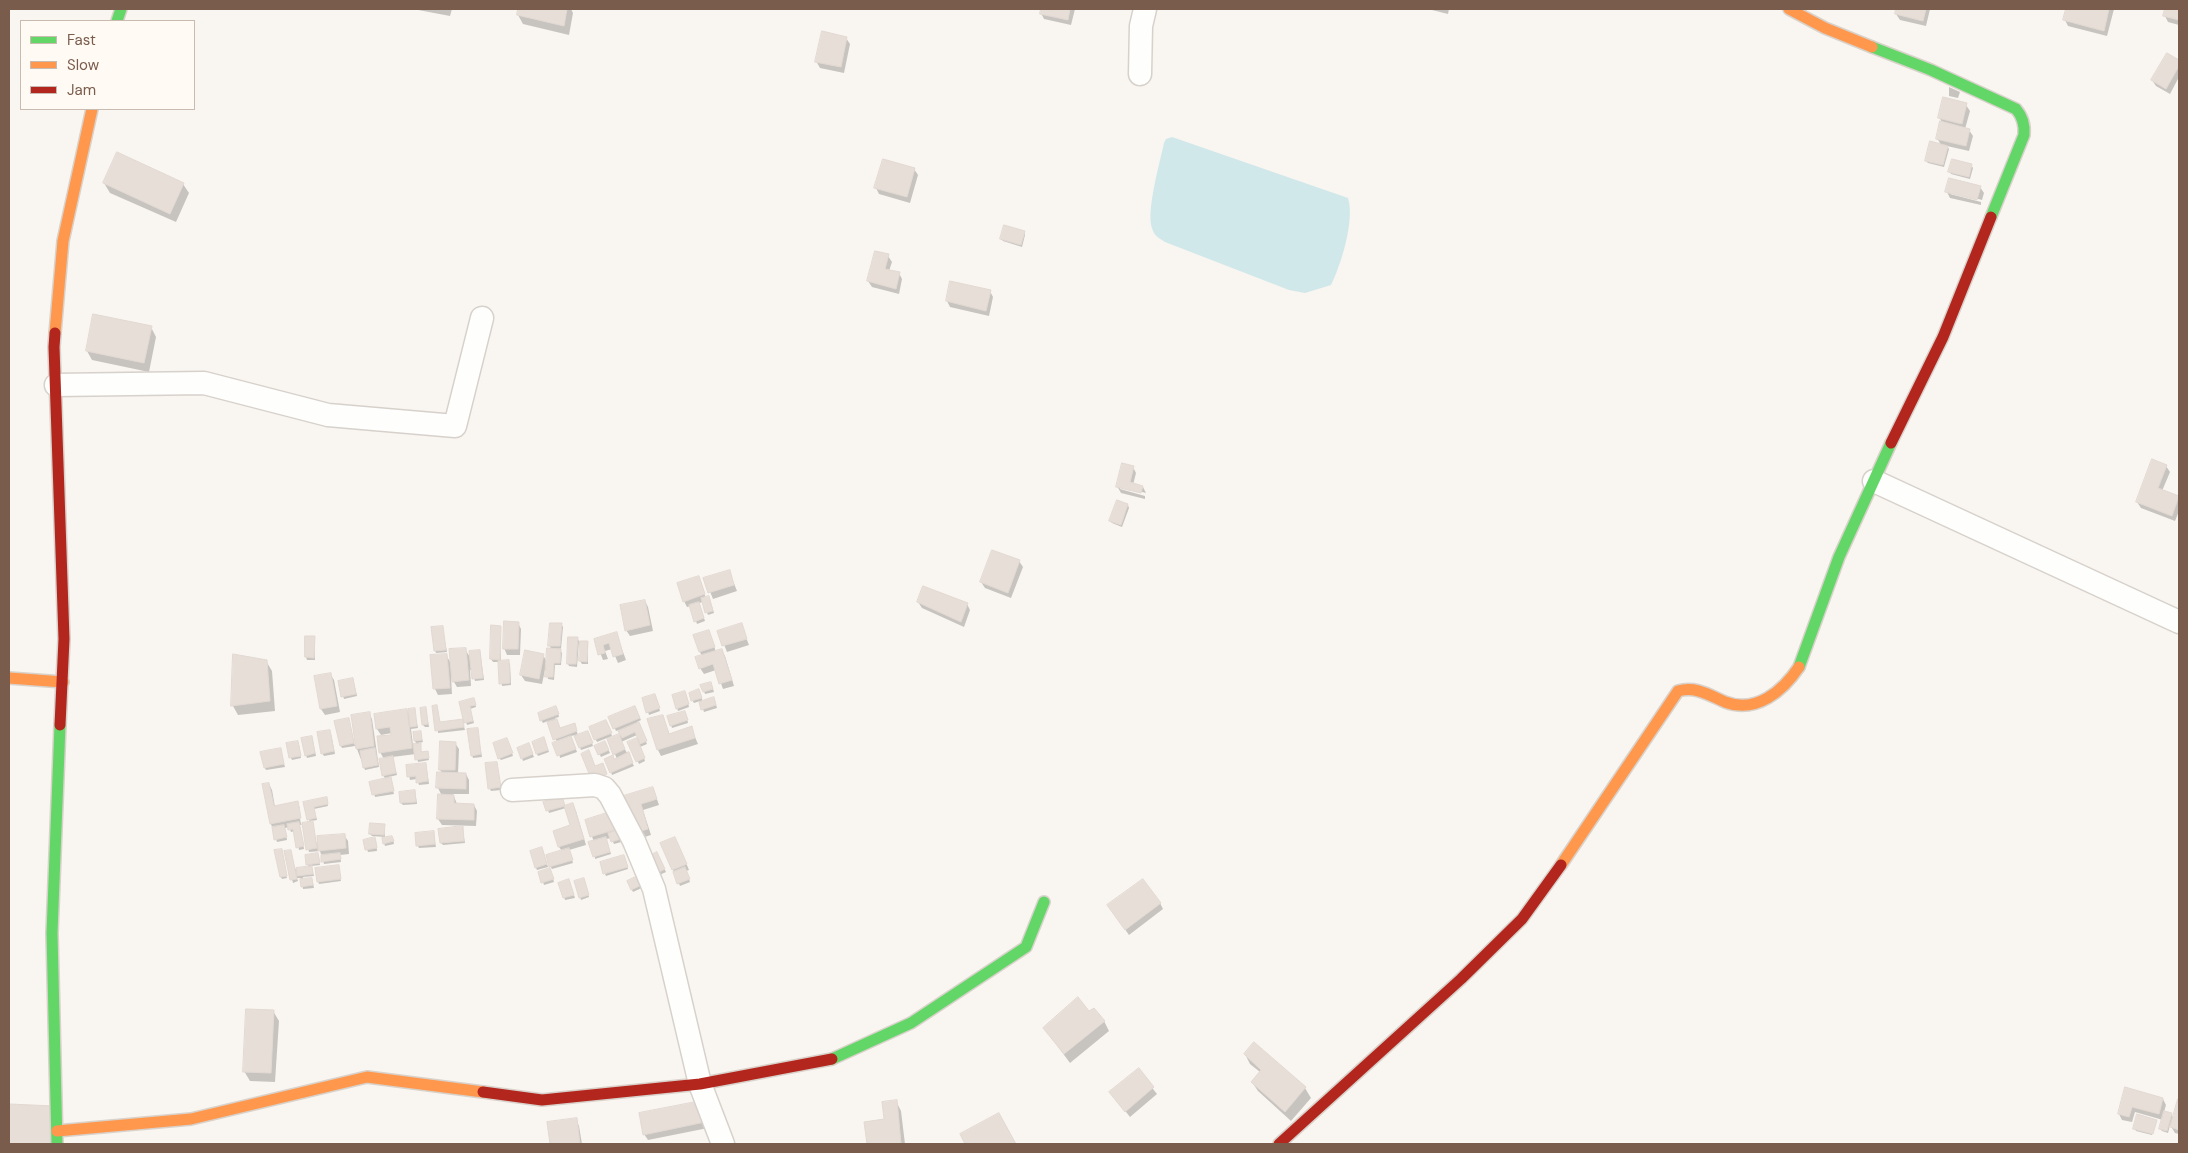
<!DOCTYPE html>
<html>
<head>
<meta charset="utf-8">
<style>
	body { margin:0 }
	#map { position:relative; width:2188px; height:1153px; overflow:hidden; background:#f9f5f0; font-family:"DM Sans",sans-serif }
	canvas { display:block }
	.frame { position:absolute; inset:0; border:10px solid #7a5c4d; pointer-events:none }
	.legend { position:absolute; left:20px; top:20px; width:175px; height:90px; box-sizing:border-box; background:#fffaf3; border:1px solid #cabbb1; margin:0; padding:6px 9px; list-style:none; font-size:15px; color:#7a5c4d }
	.legend li { display:flex; align-items:center; gap:10px; height:25px }
	.legend b { width:25px; border:1px solid #cabbb1 }
</style>
</head>
<body>
<div id="map">
<canvas width="2188" height="1153"></canvas>
<div class="frame"></div>
<ul class="legend">
<li><b style="height:6px;background:#63d668"></b>Fast</li>
<li><b style="height:6px;background:#ff974d"></b>Slow</li>
<li><b style="height:6px;background:#b3261e"></b>Jam</li>
</ul>
</div>
<script>
const context = document.querySelector('canvas').getContext('2d');
context.lineJoin = 'round';
function fill(path, color) { context.fillStyle = color; context.fill(path, 'evenodd'); }
function stroke(path, color, width, dash) { context.strokeStyle = color; context.lineWidth = width; context.lineCap = dash ? 'butt' : 'round'; context.setLineDash(dash || []); context.stroke(path); }
const water = new Path2D(`
	M1172 137 1348 198C1355 220 1341 265 1331 285L1305 293 1289 290 1165 242C1159 238 1154 236 1152 228 1146 211 1160 162 1164 143L1166 139Z`);
const shadow = new Path2D(`
	M413 9H452L450 16Z
	M519 9H571L573 13 569 35 523 24 518 15Z
	M1042 9H1075L1071 25 1044 19 1041 13Z
	M1428 9H1449L1448 14Z
	M1897 9H1930L1926 26 1900 20 1896 14Z
	M2068 9H2114L2107 36 2068 26 2065 20Z
	M2167 9H2179V25L2168 22 2165 16Z
	M846 38 850 44 844 73 820 68 816 61Z
	M2167 54 2179 61V77L2170 94 2156 86 2152 80Z
	M1949 87 1960 92 1958 98 1949 96Z
	M1966 105 1970 111 1965 129 1969 130 1973 136 1969 151 1947 146 1949 149 1944 167 1928 163 1926 161 1941 145 1937 138 1942 122 1939 117Z
	M1971 165 1973 168 1970 179 1951 174 1950 172Z
	M914 169 918 175 910 203 879 194 876 188Z
	M104 183 183 184 189 193 176 222 110 193Z
	M1980 187 1984 193 1982 200 1950 191V194L1981 202V205L1950 198 1947 192Z
	M1024 232 1025 235 1022 247 1003 241 1001 239Z
	M888 256 892 262 889 271 899 273 902 279 899 294 872 287 868 281Z
	M990 291 993 297 989 316 950 307 947 301Z
	M151 327 156 337 149 372 92 360 87 351Z
	M2166 466 2170 472 2162 491 2179 498V511L2175 521 2141 508 2137 502Z
	M1133 467 1136 473 1133 485 1143 487 1146 493 1120 486V489L1145 496V499L1121 493 1117 486Z
	M1118 502 1128 505 1129 508 1122 527 1112 523 1110 521Z
	M1019 561 1023 567 1011 598 985 588 981 582Z
	M729 571 737 591 713 599 705 579Z
	M698 578 706 598 710 600 714 613 708 615 703 602 699 603 705 621 697 624 691 606 687 607 684 601Z
	M645 601 648 607 653 631 630 636 626 630Z
	M918 602 967 604 970 610 964 627 922 608Z
	M518 623 521 629 520 655H507L504 648Z
	M561 624 563 627 561 649 559 648 562 653 561 665H555L554 680 548 679 547 671 545 670 542 684 525 681 521 675 543 655 547 662 552 650 549 645Z
	M741 625 749 645 727 652 719 632Z
	M442 627 447 652 436 653 435 650Z
	M500 627 501 662 508 661 510 664 511 685 502 686 499 662H493L491 659Z
	M616 633 626 660 618 663 612 649 605 651 608 659 603 660 595 640Z
	M710 634 716 652 721 650 725 656 734 686 723 689 716 670 704 674 700 668 702 656 700 652Z
	M314 637 315 660H307L306 657Z
	M577 638 579 641 577 667 569 666 568 664Z
	M588 642V664H582L580 661Z
	M465 649 471 659 480 651 484 680 475 681 472 670H470L471 686 457 687 451 677 452 694 438 695 435 689 446 655 452 665Z
	M266 661 272 671 275 711 238 715 233 706Z
	M330 674 334 680 340 712 325 715 321 709 315 677Z
	M353 679 357 696 344 699 343 696Z
	M702 686H712L714 692 705 694Z
	M700 693 703 702 715 701 717 708 704 712 700 701 694 703 692 700Z
	M686 695 689 707 678 711 677 708Z
	M656 698 660 711 649 715 648 712Z
	M475 702 476 707 470 709 474 723 467 725 460 703Z
	M437 707 440 723 462 720 465 730 438 733Z
	M426 709 429 727H425L423 725Z
	M414 710 418 728 411 729 413 745H417L415 741 420 732 423 742 419 743 422 753H427L429 760 418 762 416 754 392 757 397 775 389 777 394 794 375 797 371 783 386 780 383 775 384 759 380 752 393 736 392 733 381 735 377 729 406 711 410 718Z
	M557 710 559 717 555 718 560 729 575 727 578 735H589L593 746 581 750 575 735 571 736 577 752 560 758 557 742 548 721 543 723 541 720Z
	M636 710 641 720 637 722 647 744 640 747 645 761 639 764 629 743 639 738 637 735 621 742 634 766 612 775 611 772 614 760 617 759 609 740 621 735 619 730 616 731 610 718Z
	M369 713 372 719 379 767 365 770 357 749Z
	M686 715 688 723 672 728 671 725Z
	M662 716 670 735 691 728 698 744 661 756 658 750Z
	M349 720 355 746 342 748 341 746Z
	M607 724 612 736 597 742 590 728Z
	M477 729 482 757 473 758 472 755Z
	M331 734 335 754 324 756 322 753Z
	M312 737 316 756 307 758 306 755Z
	M545 741 549 752 538 756 537 754Z
	M508 742 513 756 501 760 499 758Z
	M455 743 459 749 458 774H466L469 780V794H453L457 804 474 805 477 811 476 826 442 825 438 819 442 796 438 788 442 773 440 770Z
	M299 745 301 758 292 760 291 758Z
	M606 745 610 753 601 757 596 747Z
	M530 748 534 757 523 761 522 758Z
	M280 750 285 767 266 770 265 768Z
	M496 763 501 790 491 791 490 789Z
	M426 764 429 784 419 785 417 779 410 780 407 766Z
	M269 784 272 790 275 807 297 803 300 808H298L301 824H304L301 809 304 824 310 823 305 803 326 798 328 806 314 809 317 820 311 821 317 845 344 835 348 841 349 854 340 855 341 862 324 864 320 851 309 852 303 824 300 825 304 849 299 850 295 831 291 832 289 827 285 828 287 840 277 842 271 824Z
	M653 788 659 805 643 810 651 835 635 840 622 798Z
	M415 791 417 804 403 805 401 803Z
	M562 797 565 807 573 805 576 811 586 845 569 850 573 863 552 869 550 866 562 851 559 847 572 826 566 808 549 813 545 802Z
	M619 818 625 841 614 844 611 838 606 839 611 854 595 859 594 842 586 820Z
	M384 825 385 837 372 836 370 834Z
	M462 827 465 843 443 845 441 843Z
	M433 832 436 847 419 848 418 846Z
	M393 839 394 844 385 846 384 843Z
	M364 841H376L377 851 368 852Z
	M662 844H678L689 870 686 871 690 882 680 886Z
	M281 850 287 878 282 879 281 877Z
	M291 851 295 869 309 867 307 864 318 855 320 865 311 866 314 876 303 877V880L312 879 314 888 303 889 301 878H297L298 881 293 883 285 852Z
	M543 851 548 867 537 870 536 868Z
	M657 854 666 872 653 878Z
	M624 856 628 869 606 876 605 874Z
	M338 866 341 881 319 884 318 881Z
	M551 872 554 882 544 885 543 882Z
	M585 882 589 897 581 900 580 897Z
	M628 882 648 885 633 892Z
	M560 883H570L575 898 565 900Z
	M1160 903 1163 909 1129 935 1112 911Z
	M273 1011 279 1021 275 1082 250 1081 244 1071Z
	M1089 1013 1104 1021 1109 1031 1070 1063 1045 1029Z
	M1254 1044 1305 1088 1311 1098 1291 1121 1258 1091 1252 1082 1260 1072 1250 1064 1245 1054Z
	M1138 1070 1157 1094 1130 1117 1115 1098Z
	M2125 1089 2163 1099 2166 1105 2164 1112 2171 1114 2174 1119 2179 1101V1134L2175 1133 2170 1125 2168 1133 2162 1131 2160 1129 2163 1120 2135 1112 2132 1122 2122 1120 2119 1114Z
	M896 1101 901 1111 905 1144H868L865 1123 886 1120Z
	M701 1102 708 1128 648 1140 644 1134Z
	M576 1120 579 1126 582 1144H551L549 1123Z
	M2155 1121 2152 1135 2136 1131 2135 1129Z`);
const building = new Path2D(`
	M518 9H567L564 26 517 15Z
	M1041 9H1070L1068 20 1040 14Z
	M1896 9H1926L1923 21 1895 14Z
	M2066 9H2109L2104 31 2063 20Z
	M2165 9H2179V20L2163 16Z
	M822 31 847 37 841 67 815 62Z
	M2167 53 2179 60V66L2166 89 2151 80Z
	M1943 97 1967 103 1962 124 1938 118Z
	M1940 121 1970 129 1966 146 1936 139Z
	M1930 141 1948 146 1943 165 1925 161Z
	M117 152 184 183 170 214 103 183Z
	M883 159 915 168 907 197 874 188Z
	M1952 159 1972 164 1969 177 1948 172Z
	M1949 178 1981 186 1977 200 1945 192Z
	M1004 225 1025 231 1021 245 1000 239Z
	M875 251 889 254 885 269 900 272 896 289 867 281Z
	M950 281 991 290 986 311 946 301Z
	M93 314 152 326 144 363 86 351Z
	M2152 459 2167 465 2158 488 2179 496 2172 516 2136 502Z
	M1122 463 1134 466 1130 482 1143 486 1141 493 1116 487Z
	M1117 500 1128 504 1121 525 1109 521Z
	M992 550 1020 560 1008 593 980 582Z
	M730 570 734 585 708 593 703 578Z
	M699 576 705 594 683 602 677 583Z
	M923 586 968 603 961 622 917 602Z
	M709 596 713 611 705 613 701 598Z
	M645 600 650 625 625 631 620 605Z
	M699 602 704 618 694 622 689 605Z
	M504 621 519 622 518 649H503Z
	M550 623H562L560 646H548Z
	M742 623 747 639 722 646 717 631Z
	M491 625 501 626 500 660 490 659Z
	M443 626 446 650 434 651 431 627Z
	M709 630 715 647 699 652 693 635Z
	M617 632 623 654 613 657 609 643 603 645 605 653 598 655 594 639Z
	M305 636H315L314 658 305 657Z
	M568 637H578L576 664H567Z
	M580 641H588L587 662 579 661Z
	M466 648 469 680 452 682 449 649Z
	M547 648 561 649 560 663H554L553 677H545Z
	M722 649 732 680 719 684 713 664 699 669 695 657Z
	M480 650 483 678 472 679 469 651Z
	M525 650 544 654 539 679 520 675Z
	M233 654 267 660 270 701 231 706Z
	M447 654 450 688 433 689 430 655Z
	M509 660 510 683 499 684 498 661Z
	M331 673 337 706 320 709 314 676Z
	M353 678 356 694 341 697 338 681Z
	M711 682 713 689 703 692 700 685Z
	M699 689 702 698 691 701 689 693Z
	M685 691 689 704 676 709 672 695Z
	M655 694 660 708 646 713 642 698Z
	M714 697 716 705 701 710 699 702Z
	M474 698 476 705 470 706 473 721 464 723 459 702Z
	M437 705 440 722 463 719 464 727 435 731 432 706Z
	M556 706 559 714 540 721 538 713Z
	M635 706 640 718 613 729 608 717Z
	M426 707 428 724 422 725 420 708Z
	M415 708 417 726 410 727 408 709Z
	M407 709 412 748 379 753 377 736 391 735 390 727 376 729 374 714Z
	M685 711 688 720 670 726 667 716Z
	M370 712 374 746 356 749 351 715Z
	M663 715 669 734 692 726 695 738 657 750 647 719Z
	M349 718 354 743 340 746 334 721Z
	M557 719 560 728 575 723 577 731 553 740 547 722Z
	M606 720 612 733 594 740 589 727Z
	M639 722 647 741 640 744 635 732 622 738 618 731Z
	M478 728 481 754 471 756 467 729Z
	M330 730 334 751 321 754 317 732Z
	M421 731 422 740 414 741 413 732Z
	M588 731 593 743 579 748 574 736Z
	M619 734 625 749 613 755 607 739Z
	M312 736 315 753 305 756 301 738Z
	M571 736 576 749 557 756 552 743Z
	M544 737 548 750 536 754 532 742Z
	M507 738 513 753 498 759 493 743Z
	M637 738 645 758 636 762 627 742Z
	M298 741 301 756 289 758 286 743Z
	M440 741 456 742 455 770H439Z
	M605 741 609 750 598 755 594 746Z
	M421 743V752L428 751 429 758 415 760 413 744Z
	M529 743 533 754 521 759 517 748Z
	M281 748 284 764 264 768 260 752Z
	M375 748 378 765 363 768 360 751Z
	M589 750 595 766 603 763 607 774 592 781 581 754Z
	M629 752 633 763 610 773 604 759 613 755 614 759Z
	M393 756 396 773 382 776 379 759Z
	M497 762 501 787 488 789 485 763Z
	M426 763 428 781 416 783V776L407 777 406 765Z
	M437 772 466 773V789L436 788Z
	M391 777 394 791 372 795 369 782Z
	M269 783 274 806 298 801 301 818 270 824 262 784Z
	M653 787 657 799 641 804 648 829 631 834 620 797Z
	M415 790 416 802 400 803 399 792Z
	M438 794 454 795V803L474 804V820L437 819Z
	M562 796 565 806 546 811 543 802Z
	M327 797 328 804 314 807 316 818 307 820 303 802Z
	M573 803 584 839 558 847 553 831 570 825 564 806Z
	M616 810 621 828 590 837 585 820Z
	M313 821 317 848 306 850 302 823Z
	M299 822 304 846 296 848 293 829 288 830 287 824Z
	M370 823 385 824 384 835 369 834Z
	M284 825 287 837 274 840 272 827Z
	M463 826 464 841 440 843 438 829Z
	M621 829 624 838 611 842 608 833Z
	M434 831 435 844 416 846 415 833Z
	M345 834 346 848 318 851 317 836Z
	M392 836 394 841 383 844 382 838Z
	M375 837 377 848 365 850 363 840Z
	M606 837 610 852 593 857 588 842Z
	M675 837 687 864 672 870 660 843Z
	M542 847 547 864 535 868 530 851Z
	M569 848 573 860 549 867 546 855Z
	M282 849 287 876 280 877 274 850Z
	M291 850 297 879 290 880 284 851Z
	M657 852 665 869 651 876 643 859Z
	M318 853 320 863 306 865 305 855Z
	M340 853 341 859 321 862V855Z
	M624 855 628 867 603 874 600 862Z
	M339 865 341 879 317 882 315 868Z
	M312 866 313 874 297 876 296 868Z
	M685 867 690 879 677 884 673 872Z
	M550 868 554 879 541 883 538 872Z
	M644 873 648 882 631 890 627 881Z
	M312 878 313 885 301 887 300 879Z
	M584 878 589 895 579 898 574 881Z
	M569 879 574 895 563 898 558 883Z
	M1143 879 1161 903 1125 930 1107 905Z
	M1078 997 1089 1011 1094 1008 1105 1021 1064 1054 1043 1028Z
	M246 1009 274 1010 271 1073 243 1072Z
	M1254 1042 1306 1087 1285 1112 1251 1082 1261 1070 1244 1054Z
	M1139 1068 1154 1087 1125 1112 1109 1092Z
	M2125 1087 2163 1098 2159 1114 2132 1107 2129 1117 2118 1114Z
	M2178 1099H2179V1130L2170 1127Z
	M897 1100 901 1144H867L864 1122 884 1119 882 1102Z
	M701 1101 705 1122 643 1135 639 1113Z
	M10 1104 53 1106 51 1144H9Z
	M2164 1111 2172 1113 2167 1131 2159 1129Z
	M999 1113 1016 1144H965L960 1134Z
	M2137 1114 2157 1120 2153 1134 2133 1129Z
	M577 1118 580 1144H550L547 1122Z`);
const street = new Path2D(`
	M1140 74 1141 26 1145 9
	M56 385 204 383 328 415 455 426 482 318
	M1874 481 2179 622
	M512 790 595 785 604 788 610 795 634 841 654 889 700 1084 723 1144`);
const fast = new Path2D(`
	M117 21 121 9
	M1872 47 1931 70 2016 109C2023 117 2025 125 2024 135L1991 217
	M1799 667 1839 557 1891 443
	M832 1059 911 1023 1026 947 1044 902
	M57 1144 52 933 60 725`);
const slow = new Path2D(`
	M1789 9 1825 28 1872 47
	M55 333 63 241 92 109
	M9 678 63 682
	M1561 865 1678 691C1696 686 1709 695 1725 702 1756 714 1783 691 1799 667
	M57 1131 191 1119 367 1077 483 1092`);
const jam = new Path2D(`
	M55 333 54 347 64 639 60 725
	M1891 443 1943 337 1991 217
	M483 1092 542 1100 700 1084 832 1059
	M1279 1144 1461 979 1522 919 1561 865`);
fill(water, '#d0e8ea');
fill(shadow, '#0003');
fill(building, '#e6ded7');
stroke(building, '#e2d8d2', 1);
stroke(street, '#d7d1cb', 25);
stroke(fast, '#d9d2cb', 14);
stroke(slow, '#d9d2cb', 14);
stroke(jam, '#d9d2cb', 14);
stroke(street, '#fefefd', 22);
stroke(fast, '#63d668', 11);
stroke(slow, '#ff974d', 11);
stroke(jam, '#b3261e', 11);
</script>
</body>
</html>
